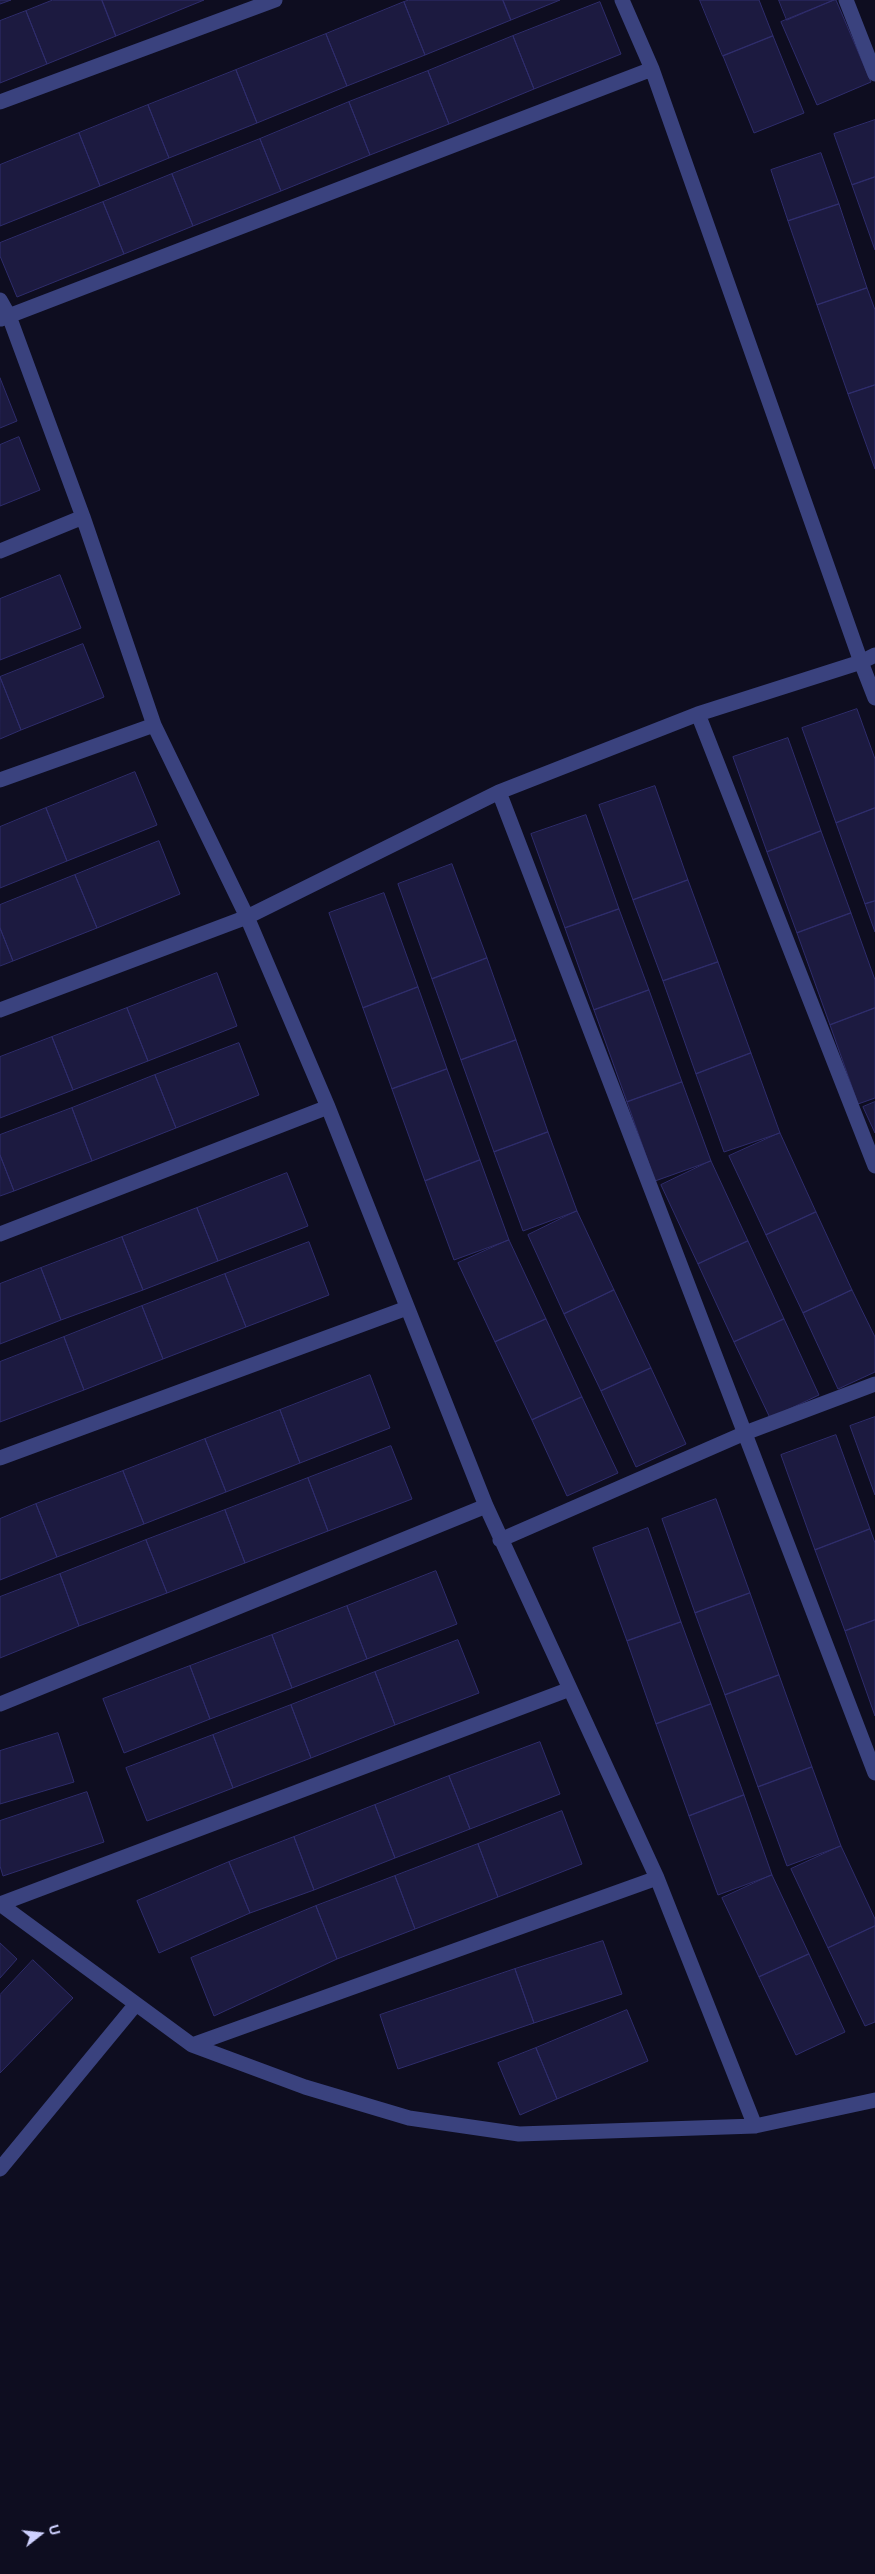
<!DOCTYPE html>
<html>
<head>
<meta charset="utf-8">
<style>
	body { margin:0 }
	#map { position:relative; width:875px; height:2574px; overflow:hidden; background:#0e0d20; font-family:Arial,sans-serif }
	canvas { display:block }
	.north { position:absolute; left:15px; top:2509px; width:50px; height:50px; -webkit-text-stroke:4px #0e0d20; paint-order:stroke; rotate:74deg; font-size:14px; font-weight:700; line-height:20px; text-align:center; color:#ced0fe }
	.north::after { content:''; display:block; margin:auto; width:18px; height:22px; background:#ced0fe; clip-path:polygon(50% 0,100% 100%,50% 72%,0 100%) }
</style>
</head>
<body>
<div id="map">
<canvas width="875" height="2574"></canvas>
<div class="north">U</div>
</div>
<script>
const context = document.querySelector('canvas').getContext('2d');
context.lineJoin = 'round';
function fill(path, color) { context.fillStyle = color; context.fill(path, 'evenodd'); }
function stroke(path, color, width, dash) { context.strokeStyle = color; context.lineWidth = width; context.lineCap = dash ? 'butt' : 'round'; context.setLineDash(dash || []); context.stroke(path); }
const building = new Path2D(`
	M0 0H11L0 4Z
	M53 0H102L116 36 47 64 26 11Z
	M102 0H204L116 36Z
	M409 0H503L511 20 425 55 404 2Z
	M503 0H560L511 20Z
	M700 0H759L773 36 723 56Z
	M779 0H834L787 20Z
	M834 0H836L871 82 817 105 781 22Z
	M404 2 425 55 347 86 326 34Z
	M600 2 621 54 534 89 513 36Z
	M26 11 47 64 0 83V21Z
	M326 34 347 86 257 123 236 70Z
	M513 36 534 89 449 124 428 71Z
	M773 36 804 113 754 133 723 56Z
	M236 70 257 123 169 158 148 105Z
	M428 71 449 124 370 155 349 102Z
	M349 102 370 155 281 191 260 139Z
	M148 105 169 158 100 186 79 133Z
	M875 120V177L852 185 834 134Z
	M79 133 100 186 0 226V165Z
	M260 139 281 191 193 226 172 174Z
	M821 153 839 204 788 221 771 170Z
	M172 174 193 226 124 254 103 202Z
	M875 177V250L852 185Z
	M103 202 124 254 17 297 0 256V243Z
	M839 204 867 288 817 305 788 221Z
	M867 288 875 310V385L848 394 817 305Z
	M0 378 17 421 0 428Z
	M875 385V469L848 394Z
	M19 437 40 490 0 506V445Z
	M60 575 81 628 0 660V599Z
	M83 644 104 697 21 730 0 677Z
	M0 677 21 730 0 739Z
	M857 709 875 759V808L836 823 802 728Z
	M788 738 821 831 767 852 733 757Z
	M135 772 157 825 67 861 46 808Z
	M655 786 688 880 633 900 599 805Z
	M46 808 67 861 0 888V827Z
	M875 808V901L865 904 836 823Z
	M586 815 619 909 565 928 531 834Z
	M821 831 851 913 797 933 767 852Z
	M159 841 180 894 97 928 75 875Z
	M452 864 487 958 432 979 398 884Z
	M75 875 97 928 13 961 0 928V905Z
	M688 880 718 962 663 981 633 900Z
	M384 893 418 987 363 1008 329 913Z
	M875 901V932L865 904Z
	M619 909 649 990 594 1010 565 928Z
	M851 913 875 980V1008L830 1025 797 933Z
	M0 928 13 961 0 966Z
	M487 958 516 1040 461 1060 432 979Z
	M718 962 751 1053 696 1074 663 981Z
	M217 973 237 1026 148 1061 127 1008Z
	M418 987 447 1069 392 1089 363 1008Z
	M649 990 682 1082 627 1102 594 1010Z
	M127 1008 148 1061 73 1090 52 1037Z
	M875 1008V1098L858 1104 830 1025Z
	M52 1037 73 1090 0 1118V1057Z
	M516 1040 548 1132 494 1152 461 1060Z
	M239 1043 259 1095 176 1128 155 1075Z
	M751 1053 780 1133 724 1152 696 1074Z
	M447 1069 480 1160 425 1181 392 1089Z
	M155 1075 176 1128 92 1161 72 1108Z
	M682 1082 711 1161 655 1181 627 1102Z
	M875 1102V1133L863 1107Z
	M72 1108 92 1161 14 1191 0 1155V1135Z
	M548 1132 577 1211 523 1231 494 1152Z
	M780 1133 816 1212 766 1235 729 1156Z
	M0 1155 14 1191 0 1196Z
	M480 1160 509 1240 454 1260 425 1181Z
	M711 1161 748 1241 698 1264 661 1185Z
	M287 1173 308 1226 218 1261 197 1208Z
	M197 1208 218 1261 143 1290 122 1237Z
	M577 1211 614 1290 564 1314 528 1235Z
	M816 1212 852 1290 803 1313 766 1235Z
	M122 1237 143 1290 61 1320 41 1268Z
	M509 1240 546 1319 495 1342 458 1263Z
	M748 1241 784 1319 734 1342 698 1264Z
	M309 1242 329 1295 246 1327 225 1274Z
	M41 1268 61 1320 0 1344V1284Z
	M225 1274 246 1327 163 1359 142 1306Z
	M614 1290 651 1368 601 1391 564 1314Z
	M852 1290 875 1337V1372L838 1389 803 1313Z
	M142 1306 163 1359 84 1390 64 1337Z
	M546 1319 582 1397 532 1420 495 1342Z
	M784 1319 819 1395 770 1418 734 1342Z
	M64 1337 84 1390 0 1422V1362Z
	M651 1368 686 1444 636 1467 601 1391Z
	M370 1375 390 1428 300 1463 280 1410Z
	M582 1397 618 1473 567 1496 532 1420Z
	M280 1410 300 1463 226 1492 205 1439Z
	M875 1417V1495L850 1426Z
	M836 1435 870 1529 815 1550 781 1455Z
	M205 1439 226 1492 144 1524 123 1471Z
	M391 1446 412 1499 328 1531 308 1478Z
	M123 1471 144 1524 57 1557 36 1504Z
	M308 1478 328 1531 245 1563 225 1510Z
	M716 1499 750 1593 695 1613 662 1519Z
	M36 1504 57 1557 0 1580V1519Z
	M225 1510 245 1563 167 1593 146 1540Z
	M648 1528 681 1622 627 1641 593 1548Z
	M870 1529 875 1543V1620L845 1631 815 1550Z
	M146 1540 167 1593 79 1626 60 1574Z
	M436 1571 457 1624 367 1659 347 1606Z
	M60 1574 79 1626 0 1658V1597Z
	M750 1593 779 1675 725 1695 695 1613Z
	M347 1606 367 1659 292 1688 272 1635Z
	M875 1620V1716L845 1631Z
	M681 1622 711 1704 656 1724 627 1641Z
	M272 1635 292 1688 210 1719 190 1666Z
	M458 1640 479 1693 395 1725 375 1672Z
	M190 1666 210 1719 124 1753 103 1699Z
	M375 1672 395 1725 311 1758 291 1705Z
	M779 1675 812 1767 758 1787 725 1695Z
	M711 1704 744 1795 689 1816 656 1724Z
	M291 1705 311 1758 233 1788 213 1735Z
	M58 1733 74 1782 0 1804V1751Z
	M213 1735 233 1788 147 1821 126 1768Z
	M540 1742 560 1794 470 1829 449 1776Z
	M812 1767 841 1846 787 1866 758 1787Z
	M449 1776 470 1829 395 1858 375 1805Z
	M87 1792 104 1842 3 1876 0 1866V1821Z
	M744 1795 772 1875 718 1895 689 1816Z
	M375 1805 395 1858 314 1890 294 1837Z
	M562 1811 582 1864 498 1897 478 1844Z
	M294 1837 314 1890 250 1913 229 1862Z
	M478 1844 498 1897 415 1929 395 1876Z
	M841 1846 875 1919V1926L828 1948 791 1869Z
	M229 1862 250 1913 159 1953 137 1901Z
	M772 1875 809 1954 759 1977 722 1898Z
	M395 1876 415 1929 337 1959 316 1906Z
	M316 1906 337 1959 214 2016 191 1958Z
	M875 1926V2022L865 2026 828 1948Z
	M603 1941 622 1994 534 2023 515 1969Z
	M0 1943 17 1959 0 1978Z
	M809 1954 845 2032 796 2055 759 1977Z
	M33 1960 73 1998 0 2073V1995Z
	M515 1969 534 2023 398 2069 380 2015Z
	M627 2010 648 2061 557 2099 536 2048Z
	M536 2048 557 2099 520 2115 498 2063Z`);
const minor = new Path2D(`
	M622 0 652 69 861 662 875 655
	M846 0 875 74
	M0 102 275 0
	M0 300 9 316 83 517 154 725 247 917 328 1107 486 1506 657 1878 755 2126
	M1 319 652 69
	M0 551 83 517
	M698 714 875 1166
	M0 780 154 725
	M499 792 875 1773
	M0 1010 247 917 499 792 698 714 861 662 875 698
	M0 1234 328 1107
	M0 1458 407 1308
	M500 1540 745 1433 875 1384
	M0 1704 486 1506
	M0 1904 192 2045 305 2087 409 2118 519 2134 755 2126 875 2100
	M0 1904 570 1689
	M192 2045 657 1878
	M0 2169 136 2004`);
fill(building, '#1c1a40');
stroke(building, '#2f2d6c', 1);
stroke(minor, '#3a427e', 15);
</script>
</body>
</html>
